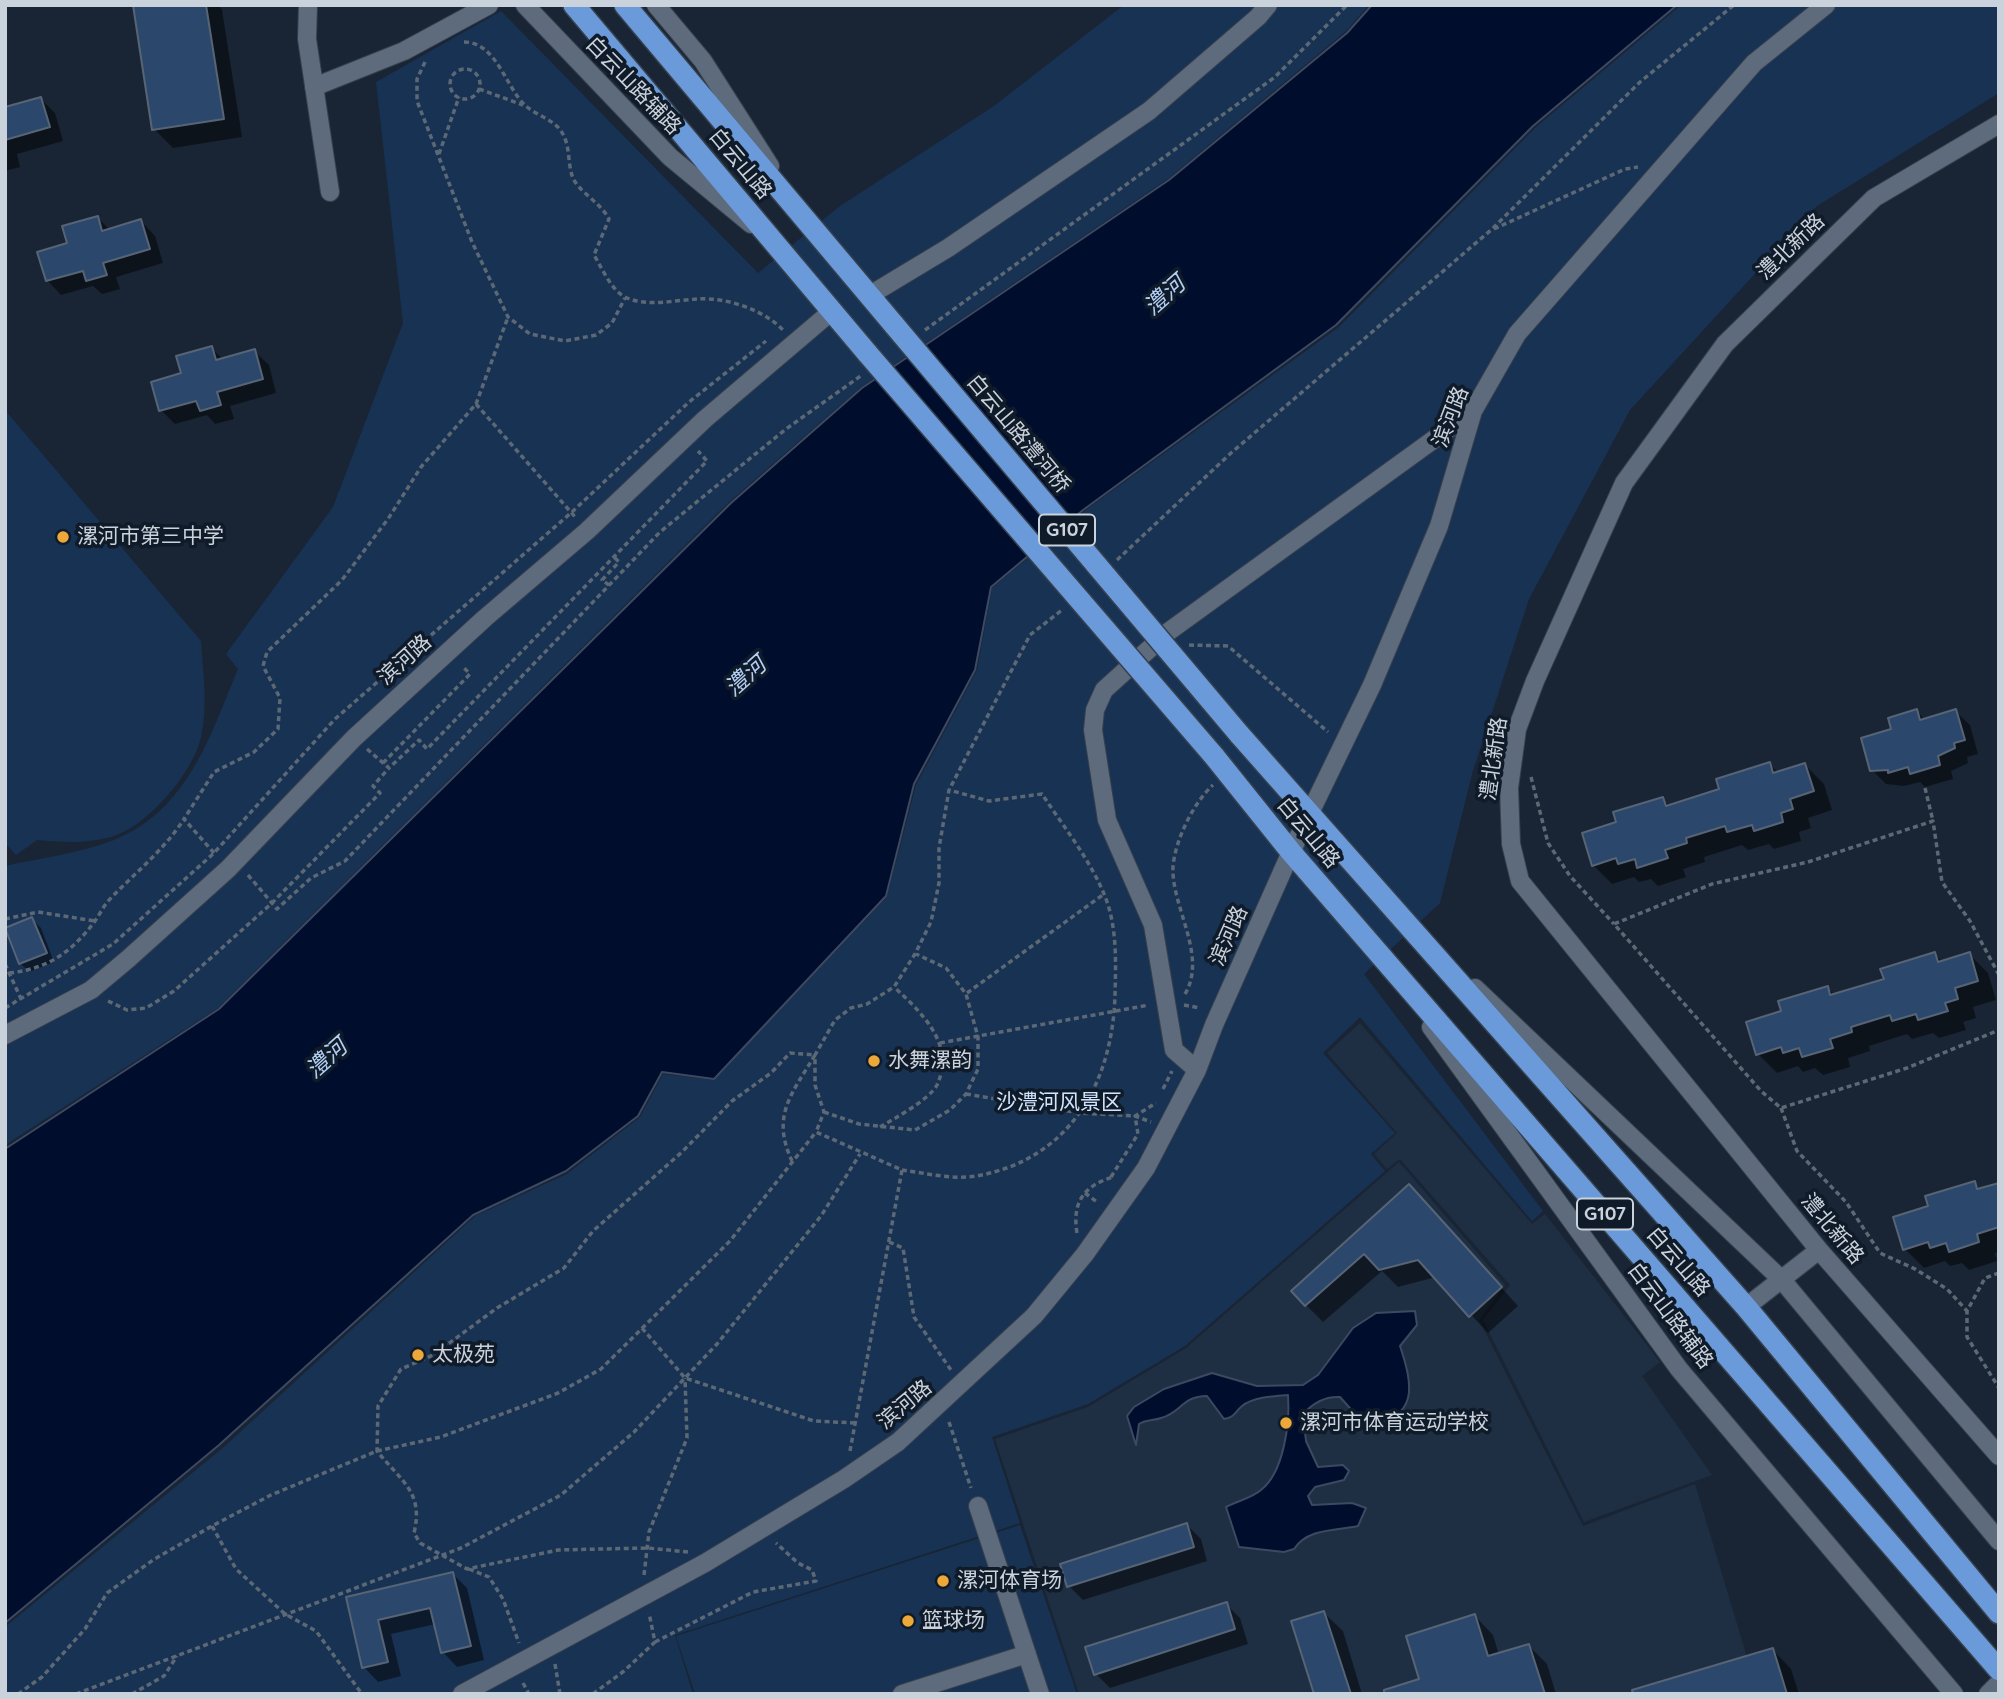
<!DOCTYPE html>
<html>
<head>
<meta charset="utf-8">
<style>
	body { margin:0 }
	#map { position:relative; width:2004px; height:1699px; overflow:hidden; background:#192534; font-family:Quicksand,sans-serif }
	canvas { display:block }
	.frame { position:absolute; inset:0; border:7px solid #cad2dc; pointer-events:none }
</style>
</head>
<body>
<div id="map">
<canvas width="2004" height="1699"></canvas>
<div class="frame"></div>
</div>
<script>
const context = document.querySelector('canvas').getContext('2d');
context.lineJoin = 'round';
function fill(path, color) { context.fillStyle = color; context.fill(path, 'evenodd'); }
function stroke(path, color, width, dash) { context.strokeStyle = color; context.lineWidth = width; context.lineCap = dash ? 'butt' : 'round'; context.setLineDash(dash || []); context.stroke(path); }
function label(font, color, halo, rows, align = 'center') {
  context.font = font + ' Quicksand,"Noto Sans SC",sans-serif'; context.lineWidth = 7; context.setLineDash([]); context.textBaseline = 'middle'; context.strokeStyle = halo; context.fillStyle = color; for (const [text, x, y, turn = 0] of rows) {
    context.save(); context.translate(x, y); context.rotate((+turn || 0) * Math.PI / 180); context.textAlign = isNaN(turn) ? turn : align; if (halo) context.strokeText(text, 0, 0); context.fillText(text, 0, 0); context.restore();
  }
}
const built = new Path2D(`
	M1360 1023 1532 1224 1545 1214 1660 1362 1642 1376 1712 1475 1584 1522 1483 1320 1510 1285 1400 1159 1387 1169 1374 1154 1397 1133 1327 1053Z
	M1399 1162 1505 1285 1479 1320 1583 1526 1695 1484 1758 1694H1079L995 1439 1088 1407 1186 1348Z`);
const green = new Path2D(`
	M1124 5H1369L1345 32 1169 178 861 387 729 502 218 1008 5 1145V866C40 858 81 853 114 840 188 810 210 736 238 669L226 654 333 507 403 323 376 82 501 11 758 273 840 206 994 106Z
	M1681 5H1999V93L1817 206 1630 410 1529 599 1472 774 1440 903 1364 974 1543 1211 1532 1221 1360 1017 1323 1053 1395 1133 1371 1154 1385 1171 1185 1346 1088 1404 992 1437 1020 1523 675 1635 693 1694H5V1627L225 1446 475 1216 567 1174 640 1117 663 1074 714 1080 887 897 916 785 977 670 992 588 1087 509 1339 327 1535 128Z
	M5 410 201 641C203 672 208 706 201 737 193 773 147 827 111 837 86 844 62 842 37 840L16 855 5 843Z
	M1020 1525 1077 1694H695L676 1636Z`);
const water = new Path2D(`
	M1372 5H1677L1533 126 1336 325 1083 510 991 587 975 670 914 784 886 896 714 1079 662 1072 638 1116 566 1171 473 1215 219 1445 5 1623V1149L219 1009 731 503 862 388 1169 180 1347 33Z
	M1415 1311 1417 1325 1400 1346C1413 1385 1420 1419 1365 1425L1340 1397C1324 1396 1313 1403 1303 1414L1306 1441 1318 1467 1343 1465 1349 1471 1344 1480 1315 1487 1308 1496 1312 1505 1352 1503 1366 1508 1358 1526C1335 1531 1308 1528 1294 1549L1284 1552 1239 1547 1226 1507C1237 1501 1252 1498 1261 1490 1284 1472 1290 1423 1288 1395 1274 1396 1253 1397 1242 1406 1234 1413 1235 1417 1224 1419L1207 1396C1182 1396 1181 1413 1161 1418 1153 1421 1147 1419 1139 1424L1136 1445 1127 1416 1134 1407 1164 1389 1212 1373 1257 1386 1303 1385 1318 1375 1353 1328 1376 1313Z`);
const shadow = new Path2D(`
	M134 5H218L222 10 242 137 173 148 154 129Z
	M41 99 55 113 63 141 17 154 20 167 5 171V103L10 108Z
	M98 218 110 230 141 221 155 236 163 263 116 277 120 289 102 294 93 286 61 295 47 280 69 244Z
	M211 348 224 360 254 351 269 365 276 393 230 406 234 419 215 424 207 415 175 424 161 410 183 374Z
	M1917 711 1925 720 1955 711 1970 725 1978 754 1967 757 1968 763 1951 771 1953 779 1925 787 1920 782 1904 786 1886 784 1872 770 1893 730Z
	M1770 764 1778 773 1805 765 1824 784 1832 810 1808 818 1811 828 1799 832 1801 841 1774 849 1769 844 1748 850 1742 845 1704 857 1705 862 1683 869 1686 877 1658 886 1651 879 1639 882 1634 877 1612 884 1593 865 1619 823 1662 799 1670 806 1721 790Z
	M32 919 41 928 54 962 29 972 20 963Z
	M1934 954 1943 962 1969 954 1988 973 1996 1000 1973 1007 1976 1018 1963 1022 1966 1030 1939 1038 1933 1033 1912 1039 1907 1034 1869 1046 1870 1051 1848 1058 1850 1067 1823 1075 1815 1068 1803 1072 1798 1066 1777 1073 1758 1054 1783 1013 1827 988 1835 995 1886 980Z
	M1974 1183 1981 1190 1999 1185V1252L1995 1253 1997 1261 1969 1270 1962 1263 1950 1266 1945 1261 1924 1268 1905 1249 1930 1207Z
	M1409 1186 1518 1306 1488 1333 1436 1277 1398 1287 1382 1271 1323 1322 1306 1305Z
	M1187 1525 1201 1539 1207 1561 1083 1600 1069 1586Z
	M453 1574 467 1588 484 1660 457 1667 443 1652 436 1624 391 1634 401 1676 378 1682 364 1667 348 1599Z
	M1226 1604 1240 1618 1248 1644 1110 1688 1096 1674Z
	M1324 1613 1343 1631 1362 1694H1316Z
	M1475 1616 1493 1635 1499 1655 1529 1646 1547 1664 1556 1694H1392L1422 1680Z
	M1773 1650 1791 1669 1799 1694H1627Z`);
const building = new Path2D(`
	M133 5H206L224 119 152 130Z
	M41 97 50 127 5 140V107Z
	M98 216 102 231 141 219 150 249 103 263 107 275 86 281 83 271 46 281 37 252 67 243 62 226Z
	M212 346 216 360 255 349 263 379 217 392 221 405 200 411 196 401 159 411 151 382 181 373 176 356Z
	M1917 709 1920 720 1956 709 1965 740 1954 743 1955 748 1938 756 1940 765 1910 774 1908 767 1888 773V770L1870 771 1861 738 1891 729 1888 718Z
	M1770 762 1773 773 1805 763 1814 791 1790 799 1793 809 1781 813 1783 822 1754 831 1752 825 1727 832 1725 826 1686 838 1687 843 1665 850 1668 858 1637 868 1635 859 1618 864 1616 858 1592 866 1582 833 1616 822 1613 812 1663 797 1666 806 1719 789 1716 779Z
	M32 917 47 953 19 964 5 928Z
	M1935 952 1938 962 1970 952 1978 981 1955 988 1958 999 1945 1003 1948 1011 1918 1020 1916 1014 1892 1021 1890 1015 1851 1027 1852 1032 1830 1039 1833 1048 1802 1057 1799 1048 1783 1053 1781 1047 1756 1055 1746 1022 1781 1011 1778 1001 1828 986 1830 995 1884 979 1880 969Z
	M1975 1181 1977 1189 1999 1183V1227L1977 1234 1979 1242 1949 1252 1946 1243 1930 1248 1928 1242 1903 1250 1893 1217 1928 1206 1925 1196Z
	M1409 1184 1502 1287 1469 1317 1418 1260 1379 1270 1364 1254 1305 1306 1291 1291Z
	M1187 1523 1194 1547 1067 1587 1060 1564Z
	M453 1572 471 1646 441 1653 430 1608 378 1620 388 1662 362 1668 346 1597Z
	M1227 1602 1235 1629 1094 1675 1085 1647Z
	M1324 1611 1351 1694H1314L1291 1621Z
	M1475 1614 1488 1656 1529 1644 1545 1694H1384V1690L1419 1679 1406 1636Z
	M1773 1648 1787 1694H1633L1632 1690Z`);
const path = new Path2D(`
	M464 42C497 42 506 89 526 106 536 115 554 120 561 131 571 145 567 164 573 178 579 192 601 203 609 219L594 255C602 268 612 292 627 298 649 307 675 300 698 299 726 297 764 310 783 330
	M425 62 417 79V101L472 242 508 317 530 334 565 341 596 335 612 323 625 298
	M450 84a15 15 0 1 1 30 0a15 15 0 1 1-30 0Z
	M479 89 523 105
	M439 154 459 97
	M1494 229 1625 169 1638 167
	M925 330 1275 77 1347 5
	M476 404 576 518
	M1117 560 1231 453 1491 230 1640 82 1734 5
	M609 585 602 580 619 562 613 556
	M1189 645 1228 646 1328 732
	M367 749 389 768 419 740 427 749 707 461 698 451
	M383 763 470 674 462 666
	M1531 777 1548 843 1570 876 1614 924
	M1925 788 1933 821
	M214 853 184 819 214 772 254 752 278 729 280 698 263 666 267 652 342 580 388 519 421 467 476 404 508 317
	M248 875 277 909 311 878 345 861 660 532 786 429 862 375
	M5 919 38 912 95 921
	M5 964 22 1001
	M9 973C48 969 72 952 95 921 100 914 104 905 110 899 136 872 164 850 184 819
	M1999 975 1970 921 1942 882 1933 821 1808 862 1712 884 1614 924 1761 1091 1781 1108 1907 1068 1999 1030
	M967 993 1104 894
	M1185 994C1208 956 1171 906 1173 867 1175 840 1194 802 1213 785
	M108 1001 127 1010 146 1008 174 991 272 903 380 793 373 786 389 768
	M1184 1005 1200 1008
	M5 1008 113 944 214 853 335 719 572 512 689 402 766 341
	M940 1043 1149 1005
	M1163 1089 1172 1071
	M966 1094 1080 1113 1135 1116 1151 1122
	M1781 1108 1797 1151 1846 1202 1880 1253 1915 1269 1947 1289 1967 1311
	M824 1112 859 1124 915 1130 950 1110 966 1094 978 1069V1037L966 994 946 968 916 954
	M880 1127C895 1118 929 1100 937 1085 956 1044 921 1012 894 987
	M902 1170C925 1173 953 1180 976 1176 1070 1160 1113 1082 1115 994 1116 961 1117 924 1104 894 1089 858 1063 826 1042 794L989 801 949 790
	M1111 1177 1138 1134 1135 1116 1156 1103
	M1085 1193 1097 1202
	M1077 1233C1072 1203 1083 1186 1113 1177
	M889 1242 903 1248 914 1317 951 1370
	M1999 1273 1985 1278 1967 1311V1337L1999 1388
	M642 1328 685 1378 814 1421 855 1423
	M949 1422 971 1488
	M850 1451 902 1170 816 1132 824 1112 815 1085V1055L835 1020 851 1008 867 1004 894 987 915 954 931 922 939 883V848L949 790 1030 635 1062 610
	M212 1526 236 1569 285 1614 316 1631 362 1694
	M688 1552 648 1548 558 1550 467 1569 420 1543 414 1533C424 1492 401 1481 377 1451L378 1406 401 1369 433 1355 497 1308 564 1268 593 1231 682 1152 732 1101 771 1073 790 1053 815 1055C791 1095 771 1116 792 1161
	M469 1569 489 1577 503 1599 519 1643
	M644 1575 649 1532 687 1438 685 1378
	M655 1642 753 1592 816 1581 812 1570 798 1563 776 1543
	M555 1664 560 1694
	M523 1683 529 1694
	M18 1694 42 1677 85 1629 107 1593 153 1560 212 1526 271 1495 377 1451 441 1437 558 1393 601 1369 730 1241 816 1132
	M76 1694 461 1548 561 1495 634 1432 717 1344 821 1216 860 1154
	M132 1694 164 1676 177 1656
	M593 1694 624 1671 655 1642 649 1613`);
const minor = new Path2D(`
	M308 5 307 39 330 192
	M525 5 670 157 751 224
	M656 5 703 61 770 166
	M314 87 404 51 489 5
	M1999 124 1874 198 1725 344 1624 483 1535 681 1517 729 1509 788 1511 844 1520 881 1819 1250 1999 1456
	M870 295 948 248 1149 111 1258 17 1268 5
	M1475 988 1782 1280 1999 1541
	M1431 1027 1679 1369 1954 1694
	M5 1035 91 990 128 959 228 869 354 738 485 618 587 531 705 419 832 311
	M1197 1070 1174 1050 1153 925 1107 820 1093 730 1095 710 1104 690 1168 632 1473 411
	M1746 1307 1819 1250
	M978 1506 1040 1694
	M462 1694 705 1563 844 1479 898 1442 1034 1316 1085 1254 1146 1168 1197 1070 1214 1025 1291 852 1372 685 1439 526 1473 411 1517 334 1754 63 1826 5
	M902 1694 1027 1654
	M1988 1694 1999 1683`);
const highway = new Path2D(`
	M574 5 868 354
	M625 5 895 326
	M1239 734 1746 1307 1999 1613
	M1214 756 1291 852 1999 1670`);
const highwayBridge = new Path2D(`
	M895 326 1239 734
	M868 354 1214 756`);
const markers = [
	[63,537,7,"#eca93a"],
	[874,1061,7,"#eca93a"],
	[418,1355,7,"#eca93a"],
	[1286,1423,7,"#eca93a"],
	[943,1581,7,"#eca93a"],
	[908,1621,7,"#eca93a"]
];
const shields = [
	[1067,530,56],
	[1605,1214,56]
];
const shieldNames = [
	["G107",1067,530],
	["G107",1605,1214]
];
const streetNames = [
	["白云山路辅路",633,86,46],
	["白云山路",740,164,50],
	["澧北新路",1791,247,-44],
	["滨河路",1451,417,-69],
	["白云山路澧河桥",1018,434,50],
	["滨河路",405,660,-42],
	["澧北新路",1494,759,-82],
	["白云山路",1308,833,50],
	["滨河路",1229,936,-66],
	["澧北新路",1832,1229,50],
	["白云山路",1678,1262,49],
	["白云山路辅路",1670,1316,53],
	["滨河路",905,1405,-40]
];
const poiNames = [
	["漯河市第三中学",77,537],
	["水舞漯韵",888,1061],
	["太极苑",432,1355],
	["漯河市体育运动学校",1300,1423],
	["漯河体育场",957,1581],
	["篮球场",922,1621]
];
const parkNames = [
	["沙澧河风景区",1059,1103]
];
const waterNames = [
	["澧河",1165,296,-42],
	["澧河",746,677,-42],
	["澧河",327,1059,-42]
];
fill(built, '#1f2f43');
fill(green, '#183253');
fill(water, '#000d2c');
stroke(water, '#3d4861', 2);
fill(shadow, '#0007');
fill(building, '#2b476b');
stroke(building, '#576475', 2);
stroke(minor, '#37414d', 20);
stroke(highway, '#37414d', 24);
stroke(path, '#5d6875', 3.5, [5, 3.5]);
stroke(minor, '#5e6b7d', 18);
stroke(highway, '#6a9ada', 21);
stroke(highwayBridge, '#37414d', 24, []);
stroke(highwayBridge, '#6a9ada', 21);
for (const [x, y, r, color] of markers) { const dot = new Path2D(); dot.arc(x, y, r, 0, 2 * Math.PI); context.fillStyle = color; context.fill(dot); stroke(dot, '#101b2a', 2.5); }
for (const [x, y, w] of shields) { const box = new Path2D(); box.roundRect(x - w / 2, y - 15.5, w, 31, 5); context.fillStyle = '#101b2a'; context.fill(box); stroke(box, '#cad2dc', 2); }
label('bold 19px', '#cad2dc', null, shieldNames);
label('21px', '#cad2dc', '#101b2a', streetNames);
label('21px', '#cad2dc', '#101b2a', poiNames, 'left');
label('21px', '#d2e5fe', '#101b2a', parkNames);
label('italic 23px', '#b4d0f5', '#101b2a', waterNames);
</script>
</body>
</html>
